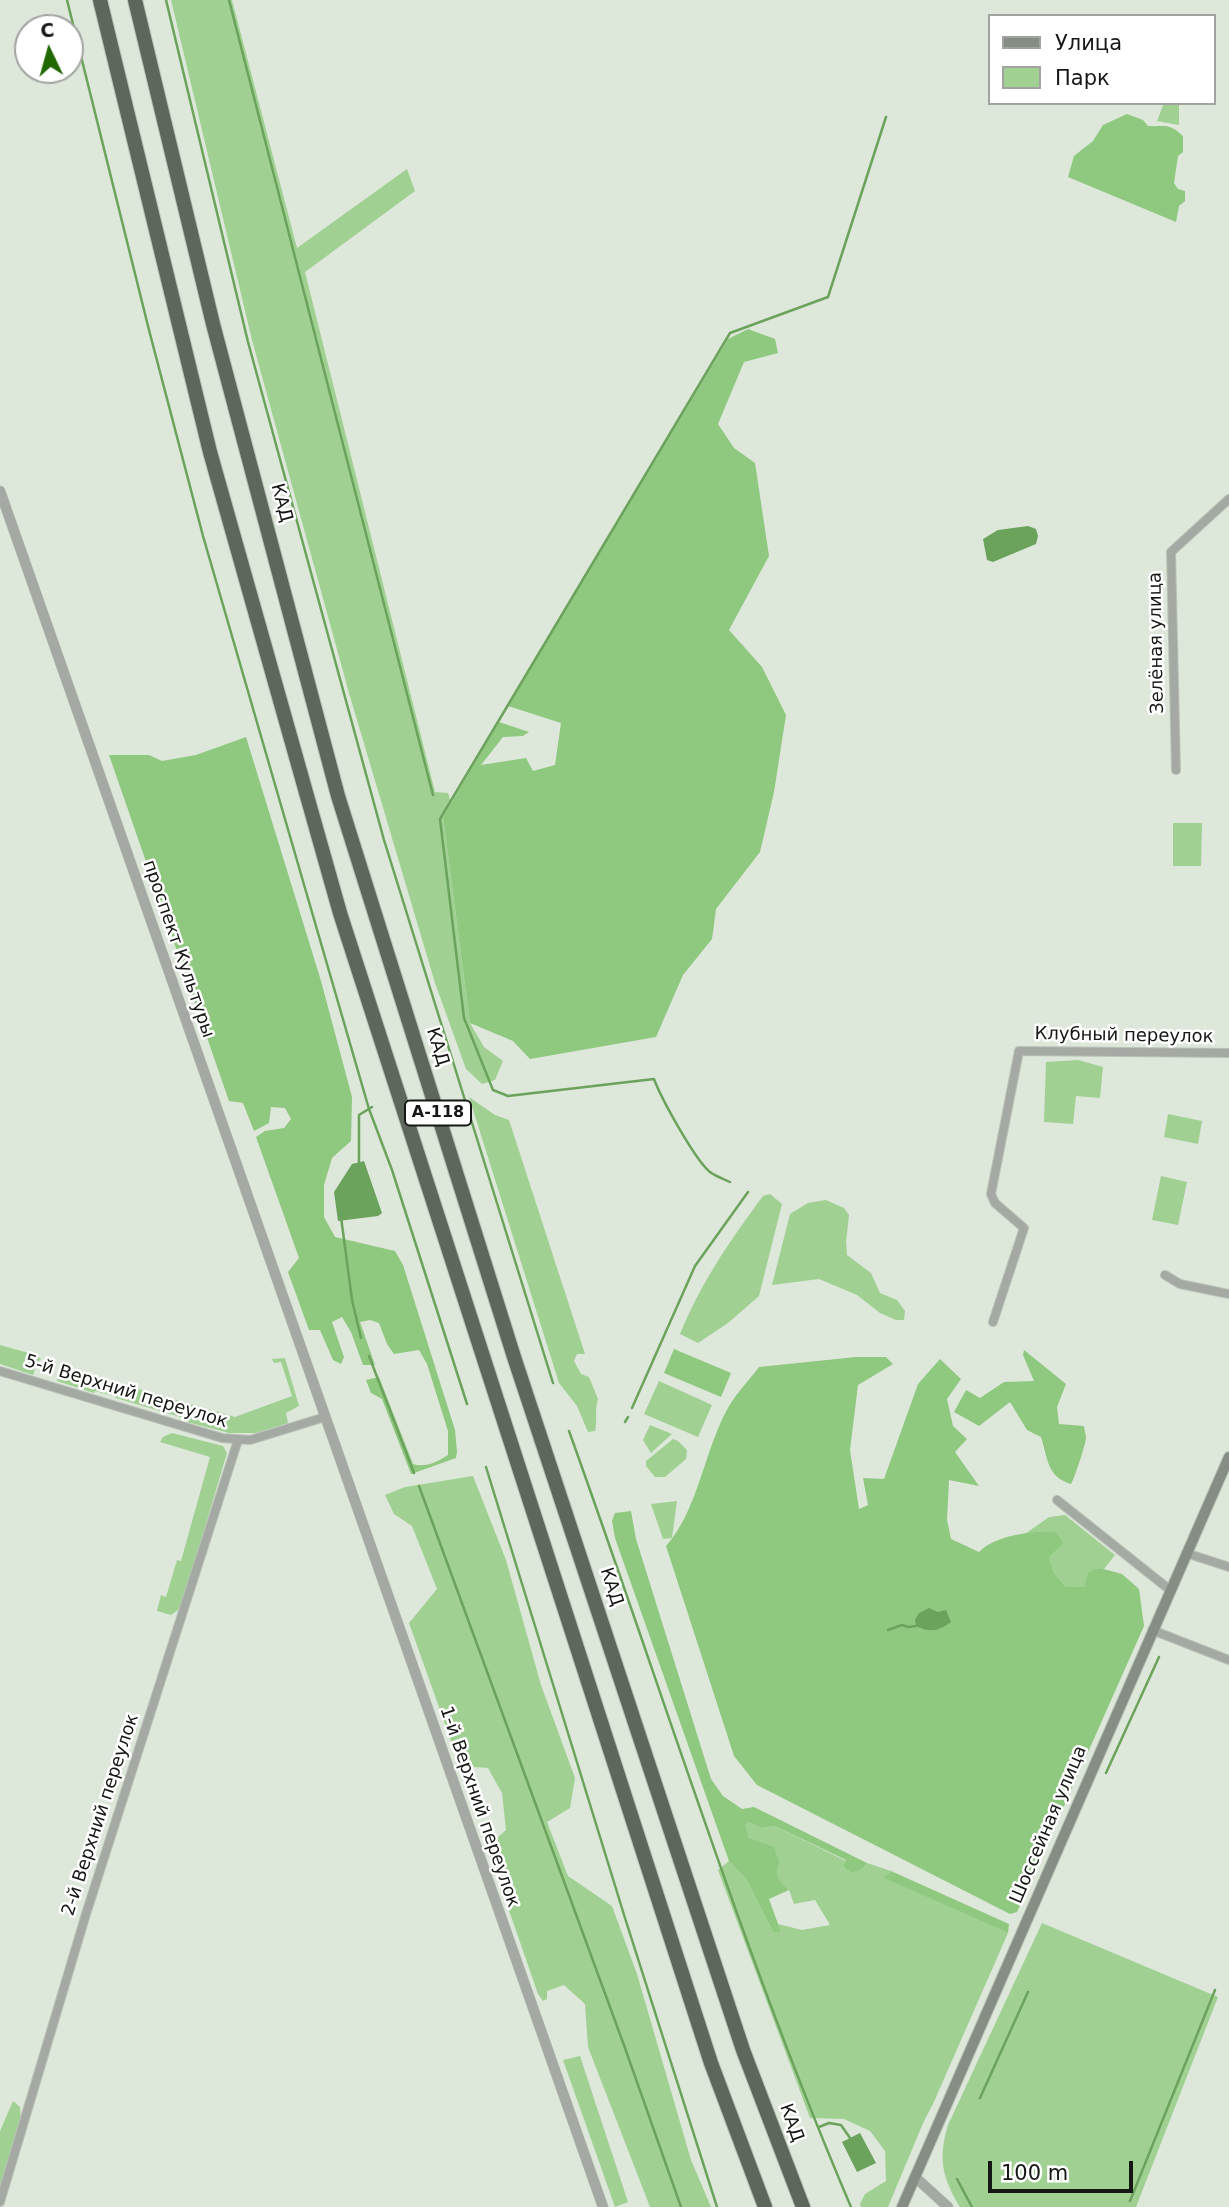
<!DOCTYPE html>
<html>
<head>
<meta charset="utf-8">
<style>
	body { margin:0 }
	#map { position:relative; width:1229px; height:2207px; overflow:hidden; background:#dde7da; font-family:"DejaVu Sans",sans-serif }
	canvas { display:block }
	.legend { position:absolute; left:988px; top:14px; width:228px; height:91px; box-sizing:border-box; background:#fff; border:2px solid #a1a3a1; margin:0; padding:9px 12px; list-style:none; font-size:21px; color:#151814 }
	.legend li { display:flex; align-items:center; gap:14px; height:35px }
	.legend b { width:35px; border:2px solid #a1a3a1 }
	.north { position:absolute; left:14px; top:14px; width:70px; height:70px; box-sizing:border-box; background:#fff; border:2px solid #a1a3a1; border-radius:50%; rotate:355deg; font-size:19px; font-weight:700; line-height:28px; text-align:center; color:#151814 }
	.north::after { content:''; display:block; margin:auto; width:24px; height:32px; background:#226800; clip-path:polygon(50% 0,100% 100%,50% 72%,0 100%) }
	.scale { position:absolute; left:988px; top:2161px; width:145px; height:32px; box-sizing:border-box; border:4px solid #151814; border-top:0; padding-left:9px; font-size:21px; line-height:24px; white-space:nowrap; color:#151814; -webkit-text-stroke:5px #fff; paint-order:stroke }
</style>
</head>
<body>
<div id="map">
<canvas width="1229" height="2207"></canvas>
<ul class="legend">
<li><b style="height:9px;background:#868d84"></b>Улица</li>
<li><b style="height:19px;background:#a0d193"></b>Парк</li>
</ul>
<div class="north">С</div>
<div class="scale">100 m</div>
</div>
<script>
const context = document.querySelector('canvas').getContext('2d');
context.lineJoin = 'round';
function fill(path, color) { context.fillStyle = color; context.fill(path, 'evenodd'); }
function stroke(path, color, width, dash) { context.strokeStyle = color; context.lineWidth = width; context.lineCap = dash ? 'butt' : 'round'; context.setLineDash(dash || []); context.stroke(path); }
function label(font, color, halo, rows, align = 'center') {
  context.font = font + ' "DejaVu Sans",sans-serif'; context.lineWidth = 5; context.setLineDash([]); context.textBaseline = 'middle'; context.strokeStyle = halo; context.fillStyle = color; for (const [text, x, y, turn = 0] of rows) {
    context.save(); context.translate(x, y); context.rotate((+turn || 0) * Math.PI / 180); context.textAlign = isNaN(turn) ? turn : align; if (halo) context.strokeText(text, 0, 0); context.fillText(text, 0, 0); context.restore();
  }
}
const green = new Path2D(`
	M171 0H232L297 248 407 169 415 191 305 272 435 792 448 793 451 803 443 817 470 1023 484 1047 503 1061 495 1080 482 1084 466 1069 435 983 349 693 252 340Z
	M1164 103H1179V125L1157 121Z
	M1173 823H1202L1201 866H1173Z
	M1078 1060 1103 1067 1100 1098 1076 1096 1073 1124 1044 1122 1046 1062Z
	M469 1097 495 1115 509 1120 585 1354H577L574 1361 581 1374 589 1377 598 1399C594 1411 598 1420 595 1431L588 1432 577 1406 559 1383Z
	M1168 1114 1202 1121 1198 1144 1164 1137Z
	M1161 1176 1187 1182 1178 1225 1152 1220Z
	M770 1194 782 1204 759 1296 728 1323 698 1343 680 1334C702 1281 729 1242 763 1196Z
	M826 1200 844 1208 849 1215 846 1242 847 1255 871 1273 880 1293 897 1300 905 1311 904 1320H896L880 1313 857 1295 819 1279 772 1285 790 1214 808 1203Z
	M0 1345 36 1355 41 1359 37 1363 33 1375 0 1364Z
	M285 1358 299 1406 286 1413 288 1423 256 1433H229L187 1422V1419L116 1398 114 1394 113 1396 95 1391 94 1393 57 1381 60 1366 235 1417 292 1396 281 1362 274 1363 272 1359Z
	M659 1381 712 1405 698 1437 644 1414Z
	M650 1425 672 1434 651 1453 643 1440Z
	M172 1433 223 1446 227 1453 181 1608 171 1615 157 1611 161 1595 166 1597 177 1560 181 1561 210 1457 160 1442 163 1437Z
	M673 1439 678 1441 687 1450 686 1459 665 1477H655L646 1466V1461Z
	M473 1476 506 1560 541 1685 575 1778 570 1808 547 1822 568 1876 612 1906 637 1974 691 2160 711 2207H650L588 2047 585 2004 564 1985 547 1991V1999L543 2001 538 1994 487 1847 506 1830 502 1793 488 1768 460 1766 409 1623 437 1589 412 1526 394 1514 385 1495 405 1487Z
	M677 1501 672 1538 663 1539 651 1504Z
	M1065 1515 1115 1555 1104 1569 1100 1568 1084 1587H1066L1054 1573 1049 1557 1022 1536 1049 1517Z
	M749 1822 761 1828 775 1826 846 1861 843 1867 852 1873 862 1869 867 1863 891 1871 885 1878 1008 1933 933 2104 924 2121 888 2207H861L860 2204 865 2194 886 2181 885 2151 870 2131 844 2119 810 2118 718 1870 729 1861 746 1879 773 1932H781L778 1924 802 1930 830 1925 815 1900 794 1904 789 1890 779 1882 776 1871 749 1838 744 1825Z
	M1042 1923 1218 1997 1136 2207H960C942 2178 938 2158 948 2125Z
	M580 2056 628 2202 615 2207 563 2060Z
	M13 2101 20 2107 21 2122 0 2190V2131Z`);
const forest = new Path2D(`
	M1127 114 1143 120 1148 126C1165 127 1168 122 1183 136V152L1178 156 1174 183 1178 189 1185 191V201L1179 206 1176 222 1068 177 1074 156 1093 141 1103 125Z
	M748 329 775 339 778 353 744 362 718 424 734 448 755 463 769 556 729 630 762 667 786 715 774 792 760 852 716 909 712 939 683 975 656 1037 530 1059 513 1041 470 1023 443 817 499 722 529 732 523 736 503 737 481 765 526 758 533 771 555 765 561 723 508 706 728 339Z
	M246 737 321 981 352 1097 351 1141 332 1158 324 1185V1217L335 1237 395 1251 403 1265 455 1430 457 1452 456 1458 411 1474 382 1399 371 1393 366 1380 379 1377 413 1464C425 1468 437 1462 448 1455V1431L427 1364 419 1350 394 1354 387 1344 379 1323 370 1320 360 1322 375 1365H363L351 1332 342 1317 332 1322 344 1357 341 1364 333 1360 320 1330H309L288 1272 299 1258 256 1137 265 1131 284 1128 291 1119 285 1108 271 1107 269 1123 254 1131 243 1103 229 1101 109 755H149L162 761 196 755Z
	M674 1349 731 1373 721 1397 664 1373Z
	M1024 1350 1066 1384 1057 1407 1059 1424 1084 1426C1084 1430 1086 1434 1086 1438 1086 1443 1074 1480 1071 1484 1047 1477 1048 1459 1041 1437L1027 1430 1010 1402 979 1426 954 1412 966 1390 980 1398 1004 1382 1034 1381 1023 1355Z
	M856 1357H886L893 1364 858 1385 850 1450 859 1509 868 1505 863 1478 884 1479 918 1384 940 1359 961 1379 947 1399 953 1426 967 1439 955 1452 979 1486 949 1480 947 1520 951 1539 979 1552C996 1535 1032 1531 1056 1532L1063 1543 1049 1557 1054 1573 1066 1587H1084L1089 1572 1100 1568 1122 1574 1139 1589 1144 1626 1017 1912 1010 1914 757 1785 734 1756 666 1546C698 1511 705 1447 729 1406 737 1393 749 1380 759 1367Z
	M631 1511 636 1539 711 1779 723 1796 742 1809 754 1807 867 1863 862 1869 852 1873 843 1867 846 1860 775 1826 761 1828 749 1822 745 1825 749 1838 774 1847 779 1862C774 1875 778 1881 789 1890L769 1899 781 1932H773L746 1879 729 1861 615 1538 612 1521 615 1513Z
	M891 1871 1009 1924 1008 1933 884 1878Z`);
const water = new Path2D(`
	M1028 526 1036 529 1038 536 1036 544 993 562 987 560 983 539 998 530Z
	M364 1161 382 1213 378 1216 338 1221 334 1192 352 1164Z
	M929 1608 938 1612 946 1610 951 1622C939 1631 930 1633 916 1626L915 1620 919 1613Z
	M860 2133 876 2163 857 2172 842 2142Z`);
const stream = new Path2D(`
	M67 0 149 330 203 536 369 1109 392 1170 467 1404
	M166 0 248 342 384 840 553 1383
	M229 0 433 795
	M359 1165V1115L372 1107
	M730 1182C724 1179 715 1176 710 1172 695 1160 661 1098 654 1079L508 1096 493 1090 464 1018 440 819 730 333 828 297 886 117
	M341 1217 352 1300 361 1338
	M369 1356 414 1473
	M632 1408 695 1266 748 1192
	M625 1422 628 1417
	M569 1431C662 1689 743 1954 851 2207
	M486 1467 625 1918 717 2207
	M419 1486 625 2048 681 2207
	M888 1630 902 1625 908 1627 916 1626
	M1106 1773 1159 1657
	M980 2098 1028 1992
	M819 2127 829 2123 841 2125 850 2138
	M957 2179 972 2207
	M1130 2201 1215 1990`);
const minor = new Path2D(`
	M1176 770 1171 552 1229 499
	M1165 1275 1180 1284 1229 1294
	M993 1322 1024 1228 995 1203 991 1194 1019 1051 1229 1053
	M0 1371 222 1438 250 1440 325 1417
	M1057 1500 1170 1590
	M1186 1553 1229 1567
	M1152 1630 1229 1660
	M0 2202 86 1914 238 1440`);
const tertiary = new Path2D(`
	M0 491 603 2207
	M915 2177 948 2207`);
const secondary = new Path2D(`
	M902 2207 1229 1457`);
const motorway = new Path2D(`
	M100 0 210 452 340 913 711 2063 765 2207
	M135 0 213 324 338 796 514 1357 743 2050 803 2207`);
const shields = [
	[438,1113,66]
];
const shieldNames = [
	["А-118",438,1113]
];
const streetNames = [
	["КАД",281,503,75],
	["Зелёная улица",1157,643,-91],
	["проспект Культуры",178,949,71],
	["Клубный переулок",1124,1036,1],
	["КАД",437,1047,73],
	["5-й Верхний переулок",126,1392,17],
	["КАД",611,1587,72],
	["1-й Верхний переулок",479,1807,71],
	["2-й Верхний переулок",101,1815,-72],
	["Шоссейная улица",1049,1825,-67],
	["КАД",791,2123,70]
];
fill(green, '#a0d193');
fill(forest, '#8fc87f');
fill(water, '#6ca35c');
stroke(stream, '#6ca35c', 2.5);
stroke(minor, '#b9c2b6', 10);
stroke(tertiary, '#b9c2b6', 11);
stroke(secondary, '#b9c2b6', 12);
stroke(motorway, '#b9c2b6', 16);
stroke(minor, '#a5a9a3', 8);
stroke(tertiary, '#a5a9a3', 10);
stroke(secondary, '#868d84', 10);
stroke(motorway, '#5e675b', 14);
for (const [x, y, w] of shields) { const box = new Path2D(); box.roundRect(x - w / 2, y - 12.5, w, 25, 5); context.fillStyle = '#fff'; context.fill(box); stroke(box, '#151814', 2); }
label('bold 16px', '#151814', null, shieldNames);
label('18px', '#151814', '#fff', streetNames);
</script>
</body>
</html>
